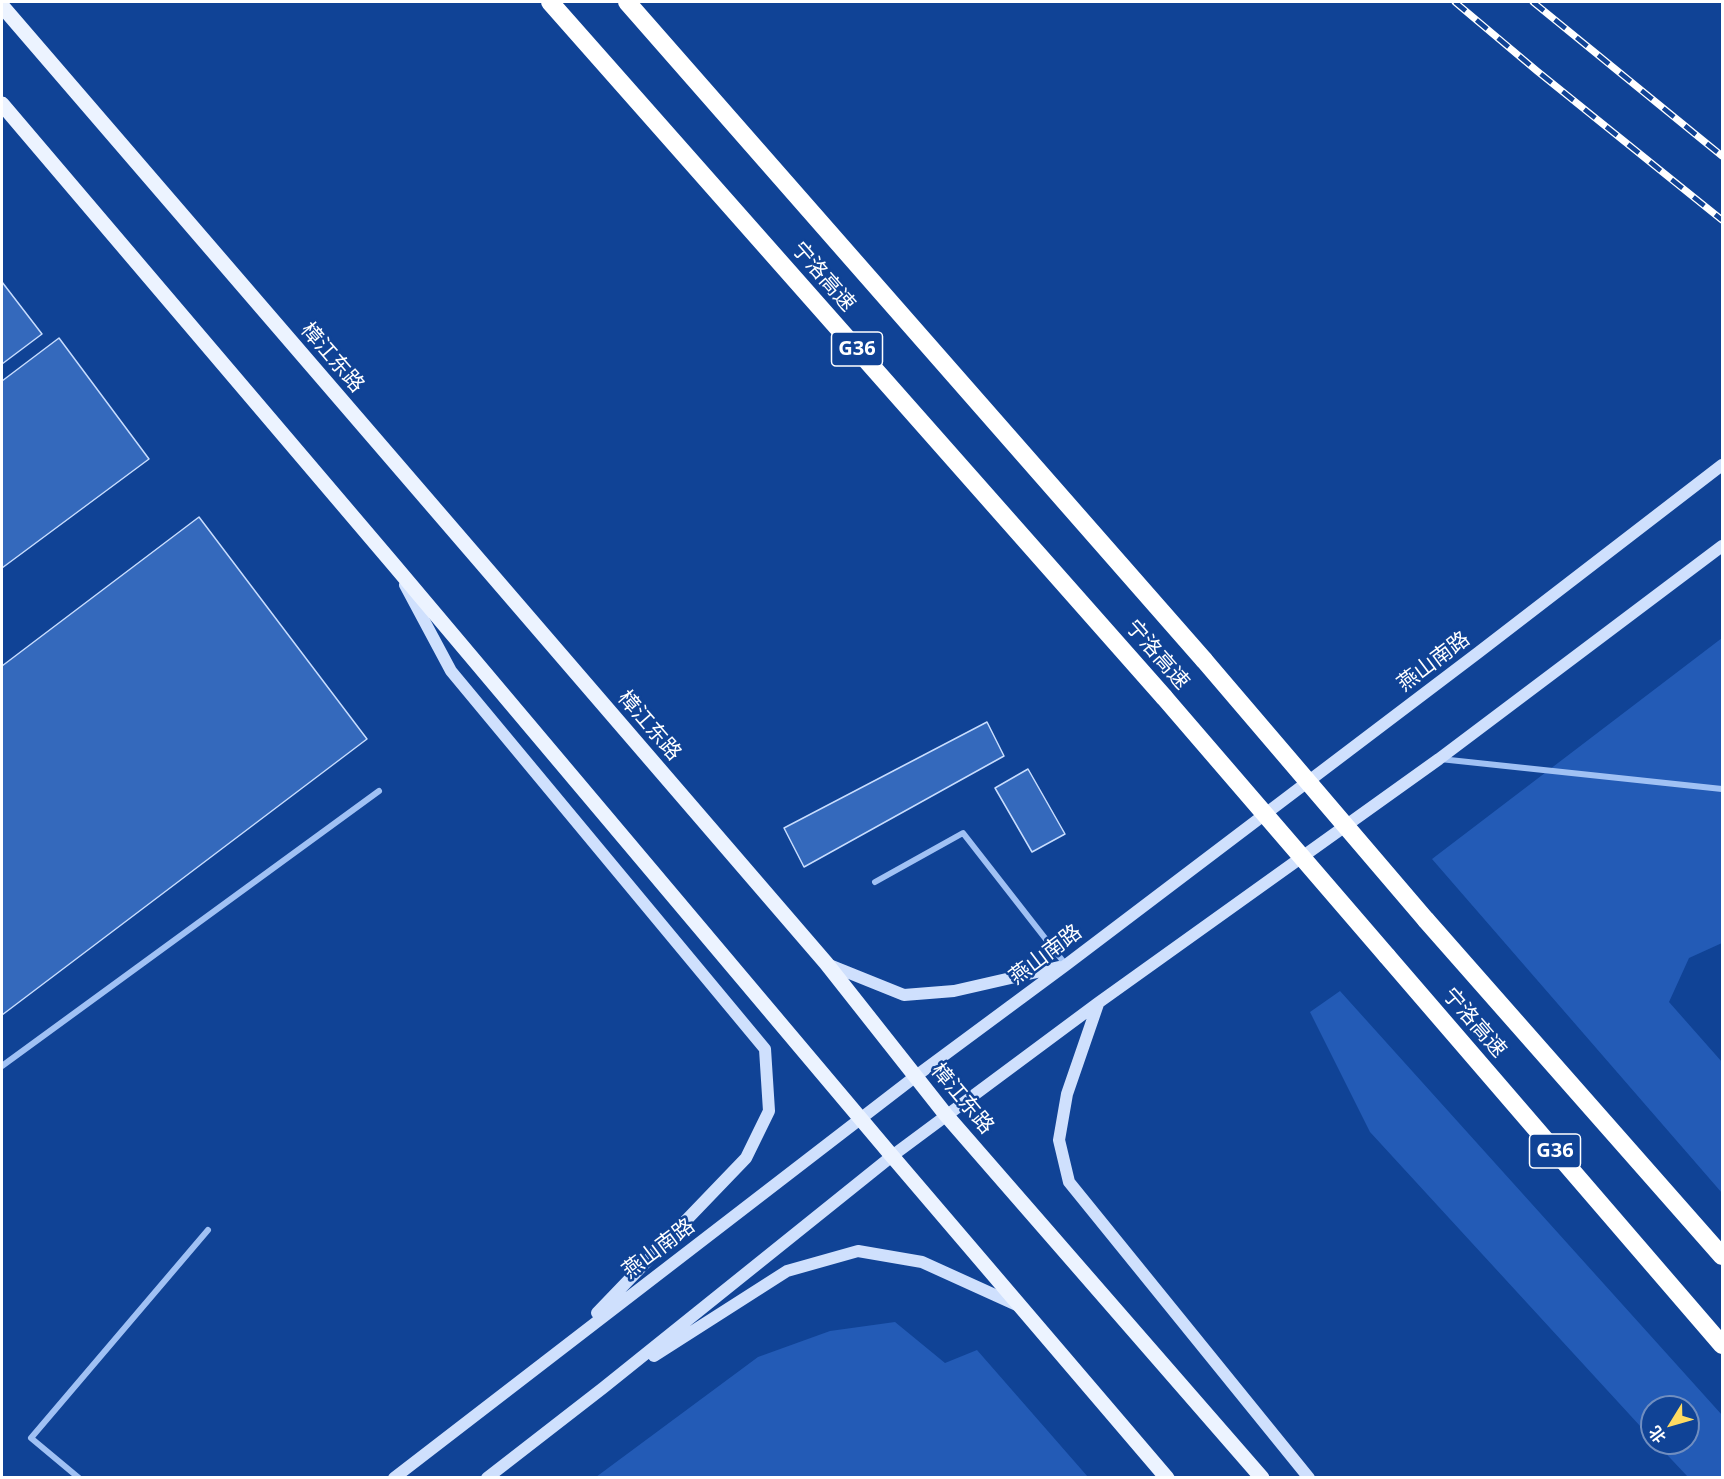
<!DOCTYPE html>
<html>
<head>
<meta charset="utf-8">
<style>
	body { margin:0 }
	#map { position:relative; width:1724px; height:1479px; overflow:hidden; background:#104396; font-family:"Open Sans","Noto Sans SC",sans-serif }
	canvas { display:block }
	.frame { position:absolute; inset:0; border:3px solid #fff; pointer-events:none }
	.north { position:absolute; left:1640px; top:1395px; width:60px; height:60px; box-sizing:border-box; background:#104396; border:2px solid #708ec0; border-radius:50%; rotate:233deg; font-size:16px; font-weight:700; line-height:24px; text-align:center; color:#fff }
	.north::after { content:''; display:block; margin:auto; width:21px; height:27px; background:#ffdb62; clip-path:polygon(50% 0,100% 100%,50% 72%,0 100%) }
</style>
</head>
<body>
<div id="map">
<canvas width="1724" height="1479"></canvas>
<div class="frame"></div>
<div class="north">北</div>
</div>
<script>
const context = document.querySelector('canvas').getContext('2d');
context.lineJoin = 'round';
function fill(path, color) { context.fillStyle = color; context.fill(path, 'evenodd'); }
function stroke(path, color, width, dash) { context.strokeStyle = color; context.lineWidth = width; context.lineCap = dash ? 'butt' : 'round'; context.setLineDash(dash || []); context.stroke(path); }
function label(font, color, halo, rows, align = 'center') {
  context.font = font + ' "Open Sans","Noto Sans SC",sans-serif'; context.lineWidth = 5; context.setLineDash([]); context.textBaseline = 'middle'; context.strokeStyle = halo; context.fillStyle = color; for (const [text, x, y, turn = 0] of rows) {
    context.save(); context.translate(x, y); context.rotate((+turn || 0) * Math.PI / 180); context.textAlign = isNaN(turn) ? turn : align; if (halo) context.strokeText(text, 0, 0); context.fillText(text, 0, 0); context.restore();
  }
}
const green = new Path2D(`
	M1722 638V943L1689 958 1669 1002 1722 1062V1193L1432 859Z
	M1340 991 1722 1415V1477H1688L1656 1443H1688V1407H1652V1439L1370 1132 1310 1012Z
	M895 1322 945 1363 977 1350 1088 1477H596L758 1357 830 1331Z`);
const building = new Path2D(`
	M2 282 42 334 2 364Z
	M59 338 149 459 2 568V381Z
	M199 517 367 739 2 1015V666Z
	M987 722 1004 756 804 867 784 828Z
	M1028 769 1065 834 1032 852 995 788Z`);
const minor = new Path2D(`
	M1440 759 1722 789
	M875 882 963 833 1066 965
	M2 1066 379 791
	M79 1478 31 1438 208 1230`);
const secondary = new Path2D(`
	M405 585 451 671 765 1049 769 1111 746 1158 597 1313
	M827 964 904 995 954 991 1059 967
	M1098 1004 1067 1094 1059 1140 1069 1182 1309 1478
	M654 1356 787 1271 858 1251 922 1262 1019 1306
	M394 1478 916 1076 1066 965 1479 652 1722 465
	M487 1478 603 1388 892 1156 1098 1003 1439 759 1722 546`);
const primary = new Path2D(`
	M2 6 826 963 946 1115 1262 1478
	M2 104 394 565 892 1156 1167 1478`);
const motorway = new Path2D(`
	M550 2 1164 697
	M627 2 1204 660
	M1426 920 1722 1256
	M1387 956 1722 1345`);
const rail = new Path2D(`
	M1455 2 1537 71 1722 220
	M1533 2 1722 156`);
const motorwayBridge = new Path2D(`
	M1204 660 1426 920
	M1164 697 1387 956`);
const shields = [
	[857,349,51],
	[1555,1151,51]
];
const shieldNames = [
	["G36",857,349],
	["G36",1555,1151]
];
const streetNames = [
	["宁洛高速",823,277,49],
	["樟江东路",332,358,49],
	["宁洛高速",1157,655,49],
	["燕山南路",1434,662,-37],
	["樟江东路",649,726,49],
	["燕山南路",1046,955,-37],
	["宁洛高速",1474,1023,49],
	["樟江东路",962,1099,50],
	["燕山南路",659,1249,-37]
];
fill(green, '#235bb6');
fill(building, '#3469bc');
stroke(building, '#c8ddfe', 1.5);
stroke(minor, '#a0c1f4', 6);
stroke(secondary, '#cfe0fd', 12);
stroke(primary, '#ecf3ff', 15);
stroke(motorway, '#fff', 18);
stroke(rail, '#fff', 7);
stroke(rail, '#104396', 4.5, [14]);
stroke(motorwayBridge, '#fff', 18);
for (const [x, y, w] of shields) { const box = new Path2D(); box.roundRect(x - w / 2, y - 17, w, 34, 4.5); context.fillStyle = '#104396'; context.fill(box); stroke(box, '#fff', 1.5); }
label('bold 20px', '#fff', null, shieldNames);
label('21px', '#fff', '#104396', streetNames);
</script>
</body>
</html>
